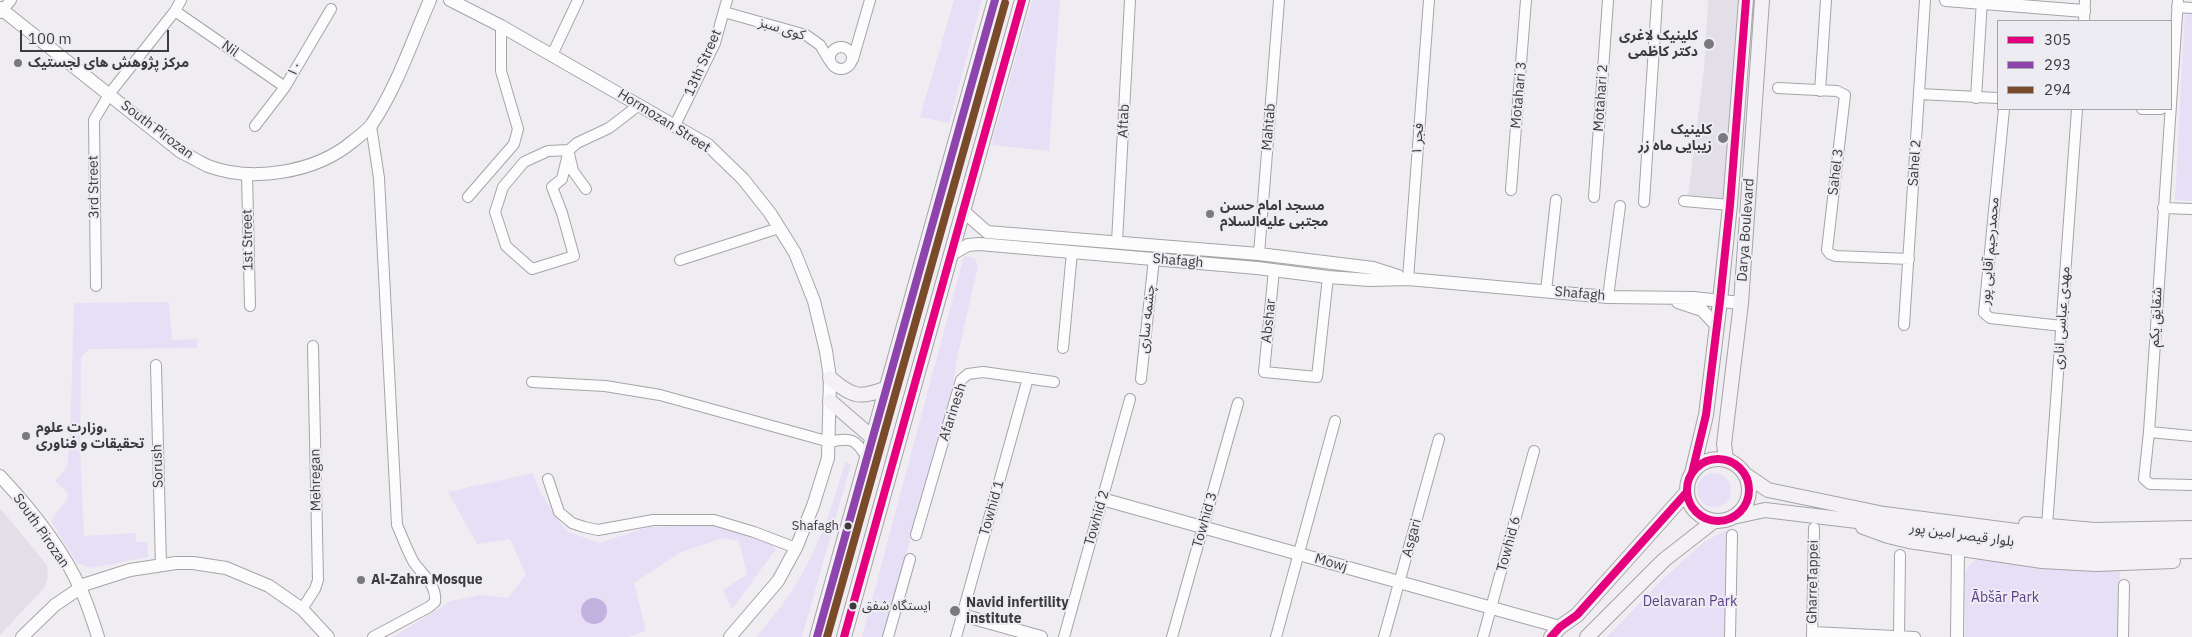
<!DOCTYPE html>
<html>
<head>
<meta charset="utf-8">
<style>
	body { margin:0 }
	#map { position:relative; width:2192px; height:637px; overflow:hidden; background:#efedf2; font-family:"IBM Plex Sans",sans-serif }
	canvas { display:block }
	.legend { position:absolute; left:1997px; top:20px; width:175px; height:90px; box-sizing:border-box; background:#eeecf3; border:1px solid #a7a5ab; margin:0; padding:6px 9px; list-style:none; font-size:15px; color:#3c3b3e }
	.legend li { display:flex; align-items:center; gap:10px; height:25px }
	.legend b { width:25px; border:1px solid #a7a5ab }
	.scale { position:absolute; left:20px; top:30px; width:149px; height:22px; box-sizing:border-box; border:2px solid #3c3b3e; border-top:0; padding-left:6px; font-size:15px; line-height:18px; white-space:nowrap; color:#3c3b3e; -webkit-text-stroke:4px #eeecf3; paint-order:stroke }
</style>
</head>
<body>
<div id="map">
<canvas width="2192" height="637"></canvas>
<ul class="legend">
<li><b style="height:6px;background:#e5007d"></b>305</li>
<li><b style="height:6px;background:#8e44ad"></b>293</li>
<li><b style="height:6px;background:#7a4b2a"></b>294</li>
</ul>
<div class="scale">100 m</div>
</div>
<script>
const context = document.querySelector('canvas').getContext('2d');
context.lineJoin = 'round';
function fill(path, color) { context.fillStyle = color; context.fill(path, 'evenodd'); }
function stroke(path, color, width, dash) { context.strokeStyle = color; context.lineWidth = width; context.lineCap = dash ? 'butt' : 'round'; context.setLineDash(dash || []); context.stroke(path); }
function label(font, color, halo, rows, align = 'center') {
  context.font = font + ' "IBM Plex Sans","Noto Sans Arabic",sans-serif'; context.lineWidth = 4; context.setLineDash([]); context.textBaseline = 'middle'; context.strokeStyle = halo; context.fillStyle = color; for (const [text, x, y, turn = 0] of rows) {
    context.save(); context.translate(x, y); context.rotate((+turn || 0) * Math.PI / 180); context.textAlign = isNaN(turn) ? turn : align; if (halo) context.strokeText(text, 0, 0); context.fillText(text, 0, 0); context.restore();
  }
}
const built = new Path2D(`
	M1708 0H1738L1722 207 1687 205 1704 69Z
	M0 508 47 565 48 578 44 588 0 635Z`);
const green = new Path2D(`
	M954 0H982L949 123 920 117Z
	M1032 0H1060L1049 151 991 145Z
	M2185 10 2192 11V201L2175 200Z
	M964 256 975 258 978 266 957 358 952 391 883 637H862Z
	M169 302 172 340 197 339V348L89 349 81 357 80 448 84 536 136 533V542H147L148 557 91 568 77 563 51 521 68 498V493L55 481 67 467 70 438 74 303Z
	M845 462 851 464 802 637H756C806 582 825 532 845 462Z
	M1697 490a17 17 0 1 1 34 0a17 17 0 1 1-34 0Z
	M533 473 540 492 566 531 599 543 648 527 719 525 767 541 776 549 732 609 723 590 747 574 739 541 723 538 681 552 634 583 646 631 628 637H393L451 601 480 595 508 598 526 575 510 539 477 544 448 492Z
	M1727 530V637H1607L1661 581 1705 541Z
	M1980 557 2120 567 2118 637H1965V574L1969 565Z`);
const water = new Path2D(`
	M581 611a13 13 0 1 1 26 0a13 13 0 1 1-26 0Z`);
const minor = new Path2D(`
	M2178 0 2149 432 2144 479 2150 484 2192 485
	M2177 7 2192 8
	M175 11 285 87
	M724 12 806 35 820 45 829 60
	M0 13 11 0
	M2084 21 2085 0
	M830 58a11 11 0 1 1 22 0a11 11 0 1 1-22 0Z
	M552 55 578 0
	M853 59 870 0
	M1778 88 1837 91 1845 95 1827 250 1830 254 1836 256 1909 259
	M1820 91 1826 0
	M1919 94 1998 98
	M1976 98 1982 0
	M2004 109 1984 313 1990 318 2062 326
	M2142 109H2161
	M675 125 715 43 727 0
	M255 126 285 87 331 9
	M371 126 379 178 397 525C402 536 407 550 413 561 422 575 437 584 435 602L429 607 373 637
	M569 150 548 151 524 162 503 187 495 212 506 246 532 269 574 256 562 213 552 187 562 179 569 150 577 143 609 128 639 105
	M569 154 573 171 586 189
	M247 173 250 306
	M1511 190 1526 0
	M468 197 514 144 518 129 501 71V26
	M1594 197 1608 0
	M1684 201 1730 205
	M1644 202 1657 0
	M2163 208 2192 209
	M1117 242 1130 0
	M1259 254 1279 0
	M680 260 779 228
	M1274 270 1264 372 1317 377 1328 277
	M1408 279 1429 0
	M96 286 94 120 110 93 175 11 181 0
	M1546 291 1556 200
	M1608 297 1620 206
	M1904 325 1925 0
	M1063 348 1072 252
	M156 365 161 566
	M1141 379 1154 259
	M532 382 605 386 660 395 830 442C851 437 856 439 867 458
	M2149 432 2192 436
	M548 479 559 512 572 523 584 527 598 530 653 520H714L754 532 796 548
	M2047 526 2077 109
	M916 535 961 380 968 374 983 372 1054 382
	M302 609 315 589 318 580 313 346
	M1812 632 1915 637
	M888 637 910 559
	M956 637 1028 378
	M1064 637 1130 399
	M1172 637 1238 403
	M1276 637 1335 421
	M1384 637 1439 439
	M1483 637 1534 451
	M1730 637 1732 535
	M1812 637 1814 528
	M1899 637 1900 555
	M2123 637 2124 585`);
const tertiary = new Path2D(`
	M450 0 501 26 708 145 743 179 770 213 795 253 814 301 826 351 830 378 828 458 813 506 796 548 778 581 730 637
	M1946 0 2084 11
	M0 8 181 152C190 156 199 162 208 166 253 183 316 172 352 142 359 136 367 131 372 124 397 87 412 41 430 0
	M962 210 987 232 1259 254 1373 268 1398 276
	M950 255 968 245 979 244 1257 268 1328 277 1370 280 1408 279 1608 297 1693 298 1741 303
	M1678 302 1702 310 1717 326
	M0 476C30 508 63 549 81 590 88 605 93 621 98 637
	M1102 499 1560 627
	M962 615 1041 637
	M22 637 55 605 86 584 130 570 176 563H193L226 568 269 586 302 609 328 637
	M1957 637 1958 549`);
const secondary = new Path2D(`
	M830 378C852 397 860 399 887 388
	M830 401 873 438
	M1687 490a31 31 0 1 1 62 0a31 31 0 1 1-62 0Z
	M1726 459 1724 444 1741 303 1762 0
	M1692 473 1706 415 1720 301 1730 205 1746 0
	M1746 475 1768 490 1884 514 2087 540 2147 542 2192 541
	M1733 517 1765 510 1882 524 2064 550 2116 553 2192 551
	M2026 524 2095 530 2192 528
	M1863 527 1888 536 1909 541 2042 561 2096 564 2173 561
	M817 637 995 0
	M844 637 1022 0
	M1551 637 1560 627 1577 615 1687 492
	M1587 637 1664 560 1714 521`);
const bus1 = new Path2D(`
	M1687 490a31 31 0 1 1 62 0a31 31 0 1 1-62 0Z
	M1692 473 1706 415 1720 301 1730 205 1746 0
	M844 637 1022 0
	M1551 637 1560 627 1577 615 1687 492`);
const bus2 = new Path2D(`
	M817 637 995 0`);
const bus3 = new Path2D(`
	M827 637 1005 3`);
const markers = [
	[1709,44,6,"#7b797d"],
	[18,63,5,"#7b797d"],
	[1723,138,6,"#7b797d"],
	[1210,214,5,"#7b797d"],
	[26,436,5,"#7b797d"],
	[848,526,4.5,"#3c3b3e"],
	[361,580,5,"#7b797d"],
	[853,606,4.5,"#3c3b3e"],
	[955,611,6,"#7b797d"]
];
const busNames = [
	["Shafagh",839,526],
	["ایستگاه شفق",862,606,"left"]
];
const streetNames = [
	["کوی سبز",782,29,17],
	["Nil",230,49,35],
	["13th Street",703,63,-66],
	["۱۰",295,69,-59],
	["Motahari 3",1519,95,-85],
	["Motahari 2",1601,98,-86],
	["Hormozan Street",664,121,32],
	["Aftab",1124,121,-87],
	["Mahtab",1269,127,-85],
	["South Pirozan",157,130,37],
	["فجر ۱",1418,139,-86],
	["Sahel 2",1915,163,-86],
	["Sahel 3",1836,172,-83],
	["3rd Street",94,187,-91],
	["Darya Boulevard",1746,230,-86],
	["1st Street",248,240,-91],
	["محمدرحیم آقایی پور",1990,251,-85],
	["Shafagh",1178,261,5],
	["Shafagh",1580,294,5],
	["شقایق یکم",2156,317,-87],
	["مهدی عباسی اناری",2062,318,-86],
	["چشمه ساری",1147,319,-84],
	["Abshar",1269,321,-84],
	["Afarinesh",953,412,-72],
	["Sorush",158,466,-92],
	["Mehregan",316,480,-91],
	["Towhid 1",992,508,-74],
	["Towhid 2",1097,518,-74],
	["Towhid 3",1205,520,-74],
	["South Pirozan",41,531,55],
	["بلوار قیصر امین پور",1962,535,8],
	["Asgari",1412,538,-75],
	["Towhid 6",1509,544,-75],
	["Mowj",1331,563,16],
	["GharreTappei",1813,582,-89]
];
const poiNames = [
	["کلینیک لاغری",1698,36,"right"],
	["دکتر کاظمی",1698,52,"right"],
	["مرکز پژوهش های لجستیک",28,63],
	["کلینیک",1712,130,"right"],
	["زیبایی ماه زر",1712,146,"right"],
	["مسجد امام حسن",1220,206],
	["مجتبی علیه‌السلام",1220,222],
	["وزارت علوم،",36,428],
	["تحقیقات و فناوری",36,444],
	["Al-Zahra Mosque",371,580],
	["Navid infertility",966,603],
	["institute",966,619]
];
const parkNames = [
	["Ābšār Park",2005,598],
	["Delavaran Park",1690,602]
];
fill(built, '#e3dfe9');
fill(green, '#e6dff6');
fill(water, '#c1b2e0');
stroke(minor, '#a5a4a7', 12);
stroke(tertiary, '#a5a4a7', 14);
stroke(secondary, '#a5a4a7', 16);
stroke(minor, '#fdfcfd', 10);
stroke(tertiary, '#fdfcfd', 12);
stroke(secondary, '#f3f1f5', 14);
stroke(bus1, '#e5007d', 8);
stroke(bus2, '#8e44ad', 8);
stroke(bus3, '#7a4b2a', 8);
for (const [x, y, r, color] of markers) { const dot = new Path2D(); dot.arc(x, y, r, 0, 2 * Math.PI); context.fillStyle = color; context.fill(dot); stroke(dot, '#eeecf3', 2); }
label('13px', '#3c3b3e', '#eeecf3', busNames, 'right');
label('14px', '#3c3b3e', '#eeecf3', streetNames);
label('bold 14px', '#3c3b3e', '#eeecf3', poiNames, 'left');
label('14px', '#5b3e8a', '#eeecf3', parkNames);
</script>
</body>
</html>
